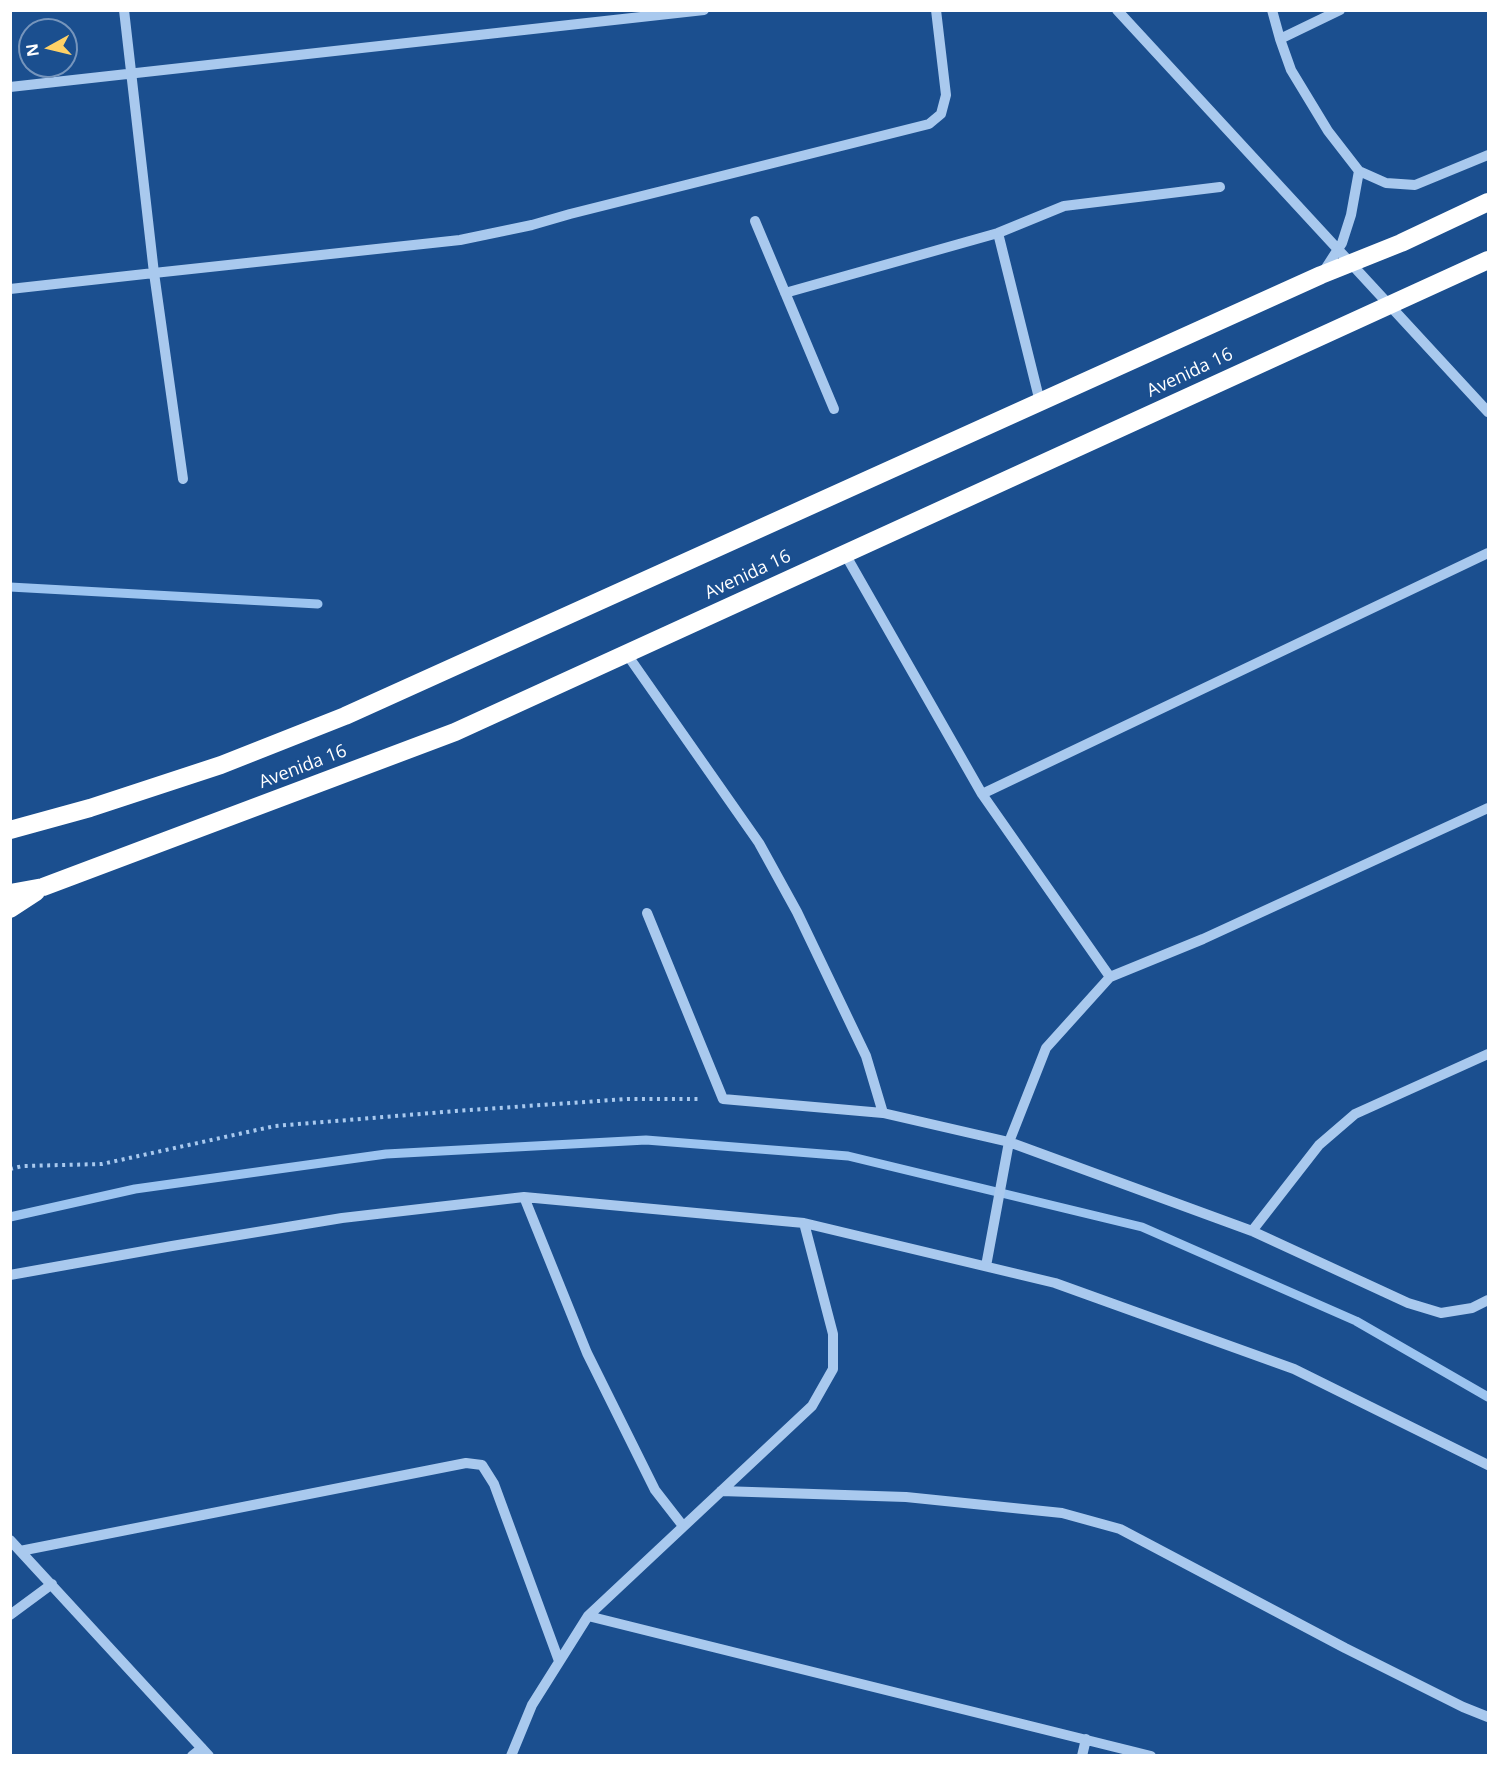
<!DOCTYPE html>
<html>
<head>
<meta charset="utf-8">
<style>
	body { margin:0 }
	#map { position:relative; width:1499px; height:1766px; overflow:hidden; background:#1b4f8f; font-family:"Open Sans",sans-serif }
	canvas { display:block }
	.frame { position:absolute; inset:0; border:12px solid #fff; pointer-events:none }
	.north { position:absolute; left:18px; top:18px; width:60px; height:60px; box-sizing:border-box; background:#1b4f8f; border:2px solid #7695bc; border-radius:50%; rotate:262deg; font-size:16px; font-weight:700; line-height:24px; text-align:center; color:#fff }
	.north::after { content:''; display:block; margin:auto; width:21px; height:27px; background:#ffd166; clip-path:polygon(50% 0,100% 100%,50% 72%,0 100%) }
</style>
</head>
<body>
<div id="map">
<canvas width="1499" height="1766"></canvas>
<div class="frame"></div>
<div class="north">N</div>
</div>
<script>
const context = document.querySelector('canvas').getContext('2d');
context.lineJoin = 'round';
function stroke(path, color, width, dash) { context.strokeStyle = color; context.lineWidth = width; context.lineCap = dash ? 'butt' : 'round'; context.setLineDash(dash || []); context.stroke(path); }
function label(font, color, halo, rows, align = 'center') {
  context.font = font + ' "Open Sans",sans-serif'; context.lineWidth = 4.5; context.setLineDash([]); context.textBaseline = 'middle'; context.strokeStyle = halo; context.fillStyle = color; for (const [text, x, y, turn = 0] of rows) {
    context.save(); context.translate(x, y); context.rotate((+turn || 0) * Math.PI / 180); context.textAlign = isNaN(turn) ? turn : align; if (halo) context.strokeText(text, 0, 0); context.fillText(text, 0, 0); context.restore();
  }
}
const stream = new Path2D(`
	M10 587 318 604
	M10 1217 135 1189 386 1154 646 1140 848 1156 1142 1227 1356 1321 1488 1397`);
const path = new Path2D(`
	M10 1169 23 1166 102 1164 275 1126 456 1111 627 1099H700`);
const minor = new Path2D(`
	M124 10 154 273 460 240 532 225 570 214 929 124 941 114 946 95 936 10
	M1117 10 1488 412
	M1272 10 1280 39
	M1340 10 1280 39 1291 70 1328 131 1359 171 1386 183 1415 185 1488 155
	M10 87 704 10
	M755 221 834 409
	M1322 274 1342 243 1351 215 1359 171
	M10 289 154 273 183 479
	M785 293 998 233
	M1040 402 998 233 1064 206 1220 187
	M845 554 982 794 1110 977
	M626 653 759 843 797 912 866 1056 883 1113
	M982 794 1488 553
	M647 913 723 1099 883 1113 1009 1142 1252 1231 1408 1303 1441 1313 1472 1308 1488 1300
	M524 1197 587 1353 655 1490 683 1526
	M1252 1231 1319 1145 1355 1114 1488 1054
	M986 1266 1009 1142 1046 1048 1110 977 1203 939 1488 808
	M10 1275 172 1246 342 1218 524 1197 804 1223 1055 1283 1294 1369 1488 1465
	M721 1491 906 1497 1062 1513 1120 1529 1345 1648 1463 1707 1488 1717
	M10 1540 209 1756
	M20 1551 466 1463 482 1465 494 1484 559 1661
	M10 1615 52 1584
	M588 1616 1151 1756
	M192 1756 202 1748
	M511 1756 532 1705 588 1616 812 1406 833 1369V1334L804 1223
	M1082 1756 1086 1739`);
const highway = new Path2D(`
	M10 830 90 808 221 765 345 716 1321 275 1401 243 1488 202
	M10 893 43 887 455 732 1488 260
	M10 909 36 892`);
const streetNames = [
	["Avenida 16",1190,373,-25],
	["Avenida 16",748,575,-25],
	["Avenida 16",303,767,-21]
];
stroke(stream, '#9cc4f0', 9);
stroke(path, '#a9c9ee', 4, [3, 4.5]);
stroke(minor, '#a9c9ee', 10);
stroke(highway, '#fff', 18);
label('18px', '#fff', '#1b4f8f', streetNames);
</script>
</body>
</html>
